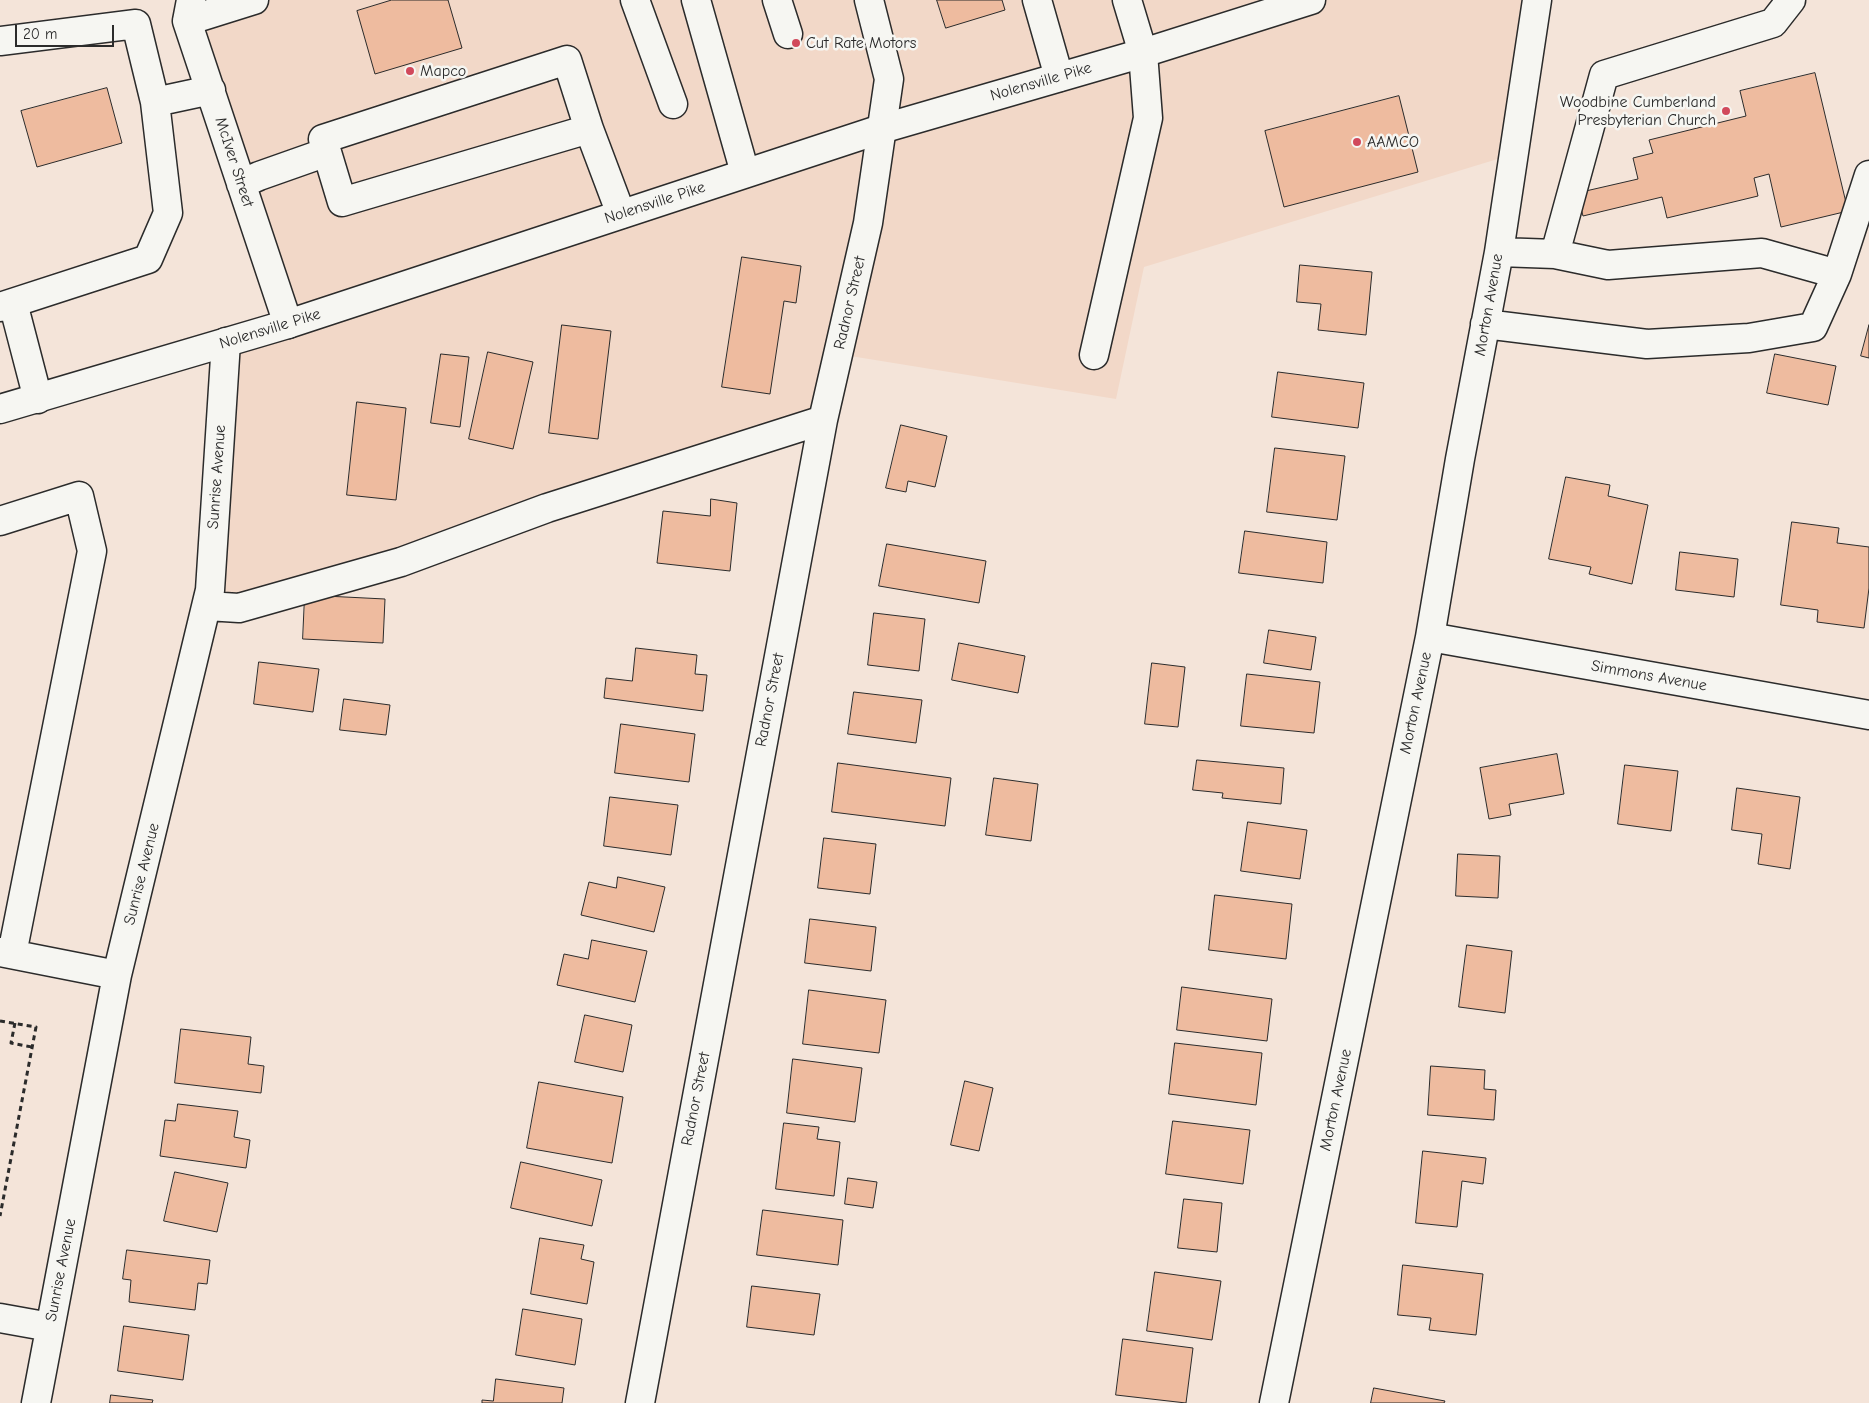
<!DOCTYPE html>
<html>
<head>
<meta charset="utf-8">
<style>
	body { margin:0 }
	#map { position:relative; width:1869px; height:1403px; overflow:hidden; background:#f4e4d9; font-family:"Comic Neue",sans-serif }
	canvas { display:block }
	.scale { position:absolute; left:15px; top:25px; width:99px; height:22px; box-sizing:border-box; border:2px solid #2b2b2b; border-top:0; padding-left:6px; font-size:15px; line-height:18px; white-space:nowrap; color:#2b2b2b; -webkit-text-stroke:4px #f6f6f2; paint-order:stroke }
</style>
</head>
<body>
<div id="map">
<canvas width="1869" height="1403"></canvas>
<div class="scale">20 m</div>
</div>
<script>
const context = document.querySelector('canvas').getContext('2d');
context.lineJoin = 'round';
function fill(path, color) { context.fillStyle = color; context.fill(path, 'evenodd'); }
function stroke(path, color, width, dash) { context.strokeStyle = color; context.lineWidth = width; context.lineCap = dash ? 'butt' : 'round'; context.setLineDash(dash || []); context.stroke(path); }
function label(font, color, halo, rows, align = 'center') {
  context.font = font + ' "Comic Neue",sans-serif'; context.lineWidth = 5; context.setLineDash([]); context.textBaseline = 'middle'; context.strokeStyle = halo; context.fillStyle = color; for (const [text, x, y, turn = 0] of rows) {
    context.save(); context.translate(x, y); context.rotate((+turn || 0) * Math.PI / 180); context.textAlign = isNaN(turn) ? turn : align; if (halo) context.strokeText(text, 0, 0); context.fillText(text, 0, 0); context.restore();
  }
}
const built = new Path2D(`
	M254 0H1537L1514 154 1144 267 1116 399 838 354 823 420 547 508 207 606 226 342 288 324 187 21Z`);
const building = new Path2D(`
	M392 0H448L462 48 375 74 357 11Z
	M937 0H1002L1005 10 946 28Z
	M1815 73 1848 211 1781 227 1769 174 1754 178 1758 196 1667 218 1662 197 1583 216 1577 193 1638 179 1633 158 1653 153 1649 140 1746 116 1740 91Z
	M107 88 122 143 37 167 21 111Z
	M1399 96 1418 172 1284 207 1265 131Z
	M742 257 801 266 796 303 784 301 770 394 722 387Z
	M1300 265 1372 272 1366 335 1318 330 1321 304 1297 302Z
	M562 325 611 331 598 439 549 433Z
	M1869 325V358L1861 356Z
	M488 352 533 362 513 449 469 439Z
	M441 354 469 357 460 427 431 423Z
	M1775 354 1836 366 1828 405 1767 393Z
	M1278 372 1364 383 1358 428 1272 417Z
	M357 402 406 408 396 500 347 495Z
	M901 425 947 436 935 487 908 481 906 492 886 488Z
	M1275 448 1345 456 1337 520 1267 512Z
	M1566 477 1610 485 1608 496 1648 505 1632 584 1589 574 1591 567 1549 559Z
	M711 499 737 503 730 571 657 563 663 511 710 516Z
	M1792 522 1839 528 1837 543 1869 547V588L1864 628 1817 622 1818 610 1781 605Z
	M1245 531 1327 542 1323 583 1239 573Z
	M887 544 986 561 979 603 879 586Z
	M1680 552 1738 559 1734 597 1676 590Z
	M305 595 385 599 383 643 303 639Z
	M874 613 925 619 919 671 868 665Z
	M1269 630 1316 637 1311 670 1264 663Z
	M959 643 1025 656 1018 693 952 680Z
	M636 648 697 655 695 674 707 675 703 711 604 698 606 678 632 681Z
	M259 662 319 669 313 712 254 704Z
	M1152 663 1185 667 1178 727 1145 724Z
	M1247 674 1320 682 1314 733 1241 726Z
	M854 692 922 700 916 743 848 734Z
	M344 699 390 705 386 735 340 730Z
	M621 724 695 734 689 782 615 773Z
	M1557 754 1564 794 1509 804 1511 815 1489 819 1480 768Z
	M1197 760 1284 768 1281 804 1222 798 1223 793 1193 790Z
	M838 763 951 778 945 826 832 812Z
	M1625 765 1678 771 1671 831 1618 824Z
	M994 778 1038 784 1031 841 986 835Z
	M1737 788 1800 797 1790 869 1758 864 1762 834 1732 830Z
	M610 797 678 805 671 855 604 846Z
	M1248 822 1307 830 1300 879 1241 871Z
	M824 838 876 844 870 894 818 888Z
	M1458 854 1500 856 1498 898 1456 896Z
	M618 877 665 887 654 932 581 915 589 882 616 888Z
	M1215 895 1292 904 1286 959 1209 950Z
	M810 919 876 927 871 971 805 963Z
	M592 940 647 951 635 1002 557 985 564 954 588 959Z
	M1467 945 1512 951 1505 1013 1459 1007Z
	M1182 987 1272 999 1267 1041 1177 1030Z
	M809 990 886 1000 879 1053 803 1044Z
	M585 1015 632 1025 623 1072 575 1062Z
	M181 1029 251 1037 248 1064 264 1066 261 1093 175 1083Z
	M1175 1043 1262 1053 1256 1105 1169 1094Z
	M793 1059 862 1068 855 1122 787 1113Z
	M1431 1066 1485 1070 1484 1089 1496 1090 1494 1120 1428 1115Z
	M965 1081 993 1088 979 1151 951 1145Z
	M539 1082 623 1097 612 1163 527 1148Z
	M178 1104 238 1111 234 1137 250 1140 246 1168 160 1156 165 1120 175 1121Z
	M1173 1121 1250 1130 1243 1184 1166 1174Z
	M784 1123 819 1127 817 1139 840 1142 834 1196 776 1189Z
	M1423 1151 1486 1158 1483 1184 1462 1181 1457 1227 1416 1223Z
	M521 1162 602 1180 592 1226 511 1208Z
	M175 1172 228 1183 217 1232 164 1221Z
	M848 1178 877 1182 873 1208 845 1204Z
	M1184 1199 1222 1203 1217 1252 1178 1248Z
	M763 1210 843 1220 838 1265 757 1255Z
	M540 1238 584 1245 581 1259 594 1262 587 1304 531 1294Z
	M127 1250 210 1260 207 1284 198 1283 195 1310 129 1302 131 1280 123 1279Z
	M1403 1265 1483 1274 1476 1335 1429 1330 1431 1318 1398 1315Z
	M1155 1272 1221 1281 1212 1340 1147 1331Z
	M752 1286 820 1294 814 1335 747 1327Z
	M523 1309 582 1319 575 1365 516 1355Z
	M124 1326 189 1335 183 1380 118 1371Z
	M1123 1339 1193 1348 1186 1403 1116 1395Z
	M496 1379 564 1388 562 1403H482V1400L493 1401Z
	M1374 1388 1445 1401 1444 1403H1371Z
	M111 1395 153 1400 152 1403H110Z`);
const path = new Path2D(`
	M0 1021 36 1027 0 1216
	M15 1023 11 1043 32 1047`);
const minor = new Path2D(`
	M191 0 187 21 288 324
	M635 0 673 104
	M696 0 745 173
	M777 0 788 34
	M1037 0 1059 77
	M187 21 254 0
	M0 41 136 24 155 102 211 90
	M589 129 342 202 323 139 567 60 589 129 621 214
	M241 184 259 176 327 152
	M1499 252 1555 254 1604 75 1773 23 1791 0
	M1837 274 1869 175
	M13 303 38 399
	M0 307 148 259 168 213 155 102
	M1485 324 1647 344 1749 338 1813 327 1837 274 1762 253 1608 265 1555 254
	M1094 355 1148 118 1143 53 1127 0
	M0 521 79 496 92 551 12 954
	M207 606 239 608 401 562 547 508 823 420
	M1430 637 1869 715
	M0 952 117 975
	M0 1318 50 1327
	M36 1403 117 975 210 590 226 342
	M640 1403 823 420 868 223 889 79 869 0
	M1274 1403 1430 637 1460 459 1499 252 1537 0`);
const major = new Path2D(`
	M0 409 288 324 881 129 1143 53 1311 0`);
const markers = [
	[796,43,5,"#d1495b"],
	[410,71,5,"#d1495b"],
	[1726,111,5,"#d1495b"],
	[1357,142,5,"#d1495b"]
];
const poiNames = [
	["Cut Rate Motors",806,43],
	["Mapco",420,71],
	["Woodbine Cumberland",1716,102,"right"],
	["Presbyterian Church",1716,120,"right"],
	["AAMCO",1367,142]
];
const streetNames = [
	["Nolensville Pike",1041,82,-16],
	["McIver Street",234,162,72],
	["Nolensville Pike",655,203,-18],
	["Radnor Street",850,303,-77],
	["Morton Avenue",1489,305,-80],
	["Nolensville Pike",270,329,-17],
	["Sunrise Avenue",217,477,-86],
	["Simmons Avenue",1649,676,10],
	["Radnor Street",770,700,-79],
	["Morton Avenue",1416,703,-78],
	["Sunrise Avenue",142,874,-76],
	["Radnor Street",696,1099,-79],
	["Morton Avenue",1336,1100,-78],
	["Sunrise Avenue",61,1270,-79]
];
fill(built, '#f2d8c8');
fill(building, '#eebb9f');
stroke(building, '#2b2b2b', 1);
stroke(minor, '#2b2b2b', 31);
stroke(major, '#2b2b2b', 31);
stroke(path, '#2b2b2b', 3, [5, 4]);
stroke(minor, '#f6f6f2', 28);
stroke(major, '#f6f6f2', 28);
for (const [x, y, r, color] of markers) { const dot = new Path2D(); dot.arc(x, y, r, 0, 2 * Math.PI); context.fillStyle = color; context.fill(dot); stroke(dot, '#f6f6f2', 2); }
label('16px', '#2b2b2b', '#f6f6f2', poiNames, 'left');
label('16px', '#2b2b2b', '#f6f6f2', streetNames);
</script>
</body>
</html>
